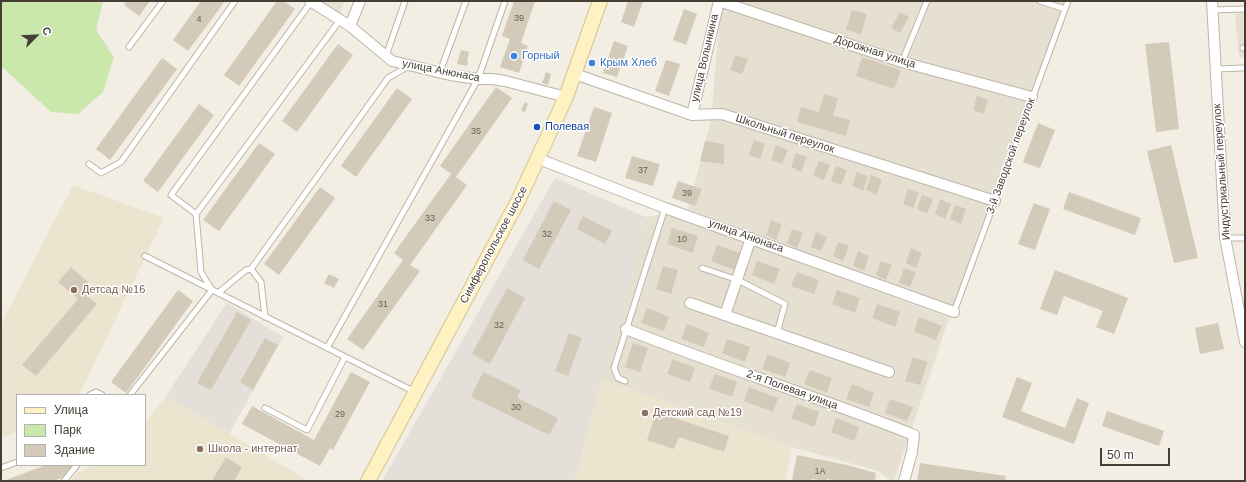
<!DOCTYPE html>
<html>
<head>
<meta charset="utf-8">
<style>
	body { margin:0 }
	#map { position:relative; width:1246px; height:482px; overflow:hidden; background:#f2eee4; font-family:Helvetica,sans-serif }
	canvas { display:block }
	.frame { position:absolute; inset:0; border:2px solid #443e34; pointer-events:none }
	.legend { position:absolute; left:16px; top:394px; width:130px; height:72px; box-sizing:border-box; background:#fff; border:1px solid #b4b2ae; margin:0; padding:5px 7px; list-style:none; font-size:12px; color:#443e34 }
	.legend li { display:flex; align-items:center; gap:8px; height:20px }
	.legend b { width:20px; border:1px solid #b4b2ae }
	.north { position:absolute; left:16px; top:16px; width:40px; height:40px; -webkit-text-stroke:3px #fff; paint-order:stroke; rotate:66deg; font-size:11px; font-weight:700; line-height:16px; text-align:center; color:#443e34 }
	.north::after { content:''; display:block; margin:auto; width:14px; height:18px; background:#443e34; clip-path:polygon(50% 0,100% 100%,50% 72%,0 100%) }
	.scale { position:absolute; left:1100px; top:448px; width:70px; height:18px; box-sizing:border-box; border:2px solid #443e34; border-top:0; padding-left:5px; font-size:12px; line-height:14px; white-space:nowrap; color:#443e34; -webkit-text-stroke:3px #fff; paint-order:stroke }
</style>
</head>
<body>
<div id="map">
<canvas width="1246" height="482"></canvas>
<div class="frame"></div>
<ul class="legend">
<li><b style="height:5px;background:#fef2c2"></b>Улица</li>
<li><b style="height:11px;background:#cae7ac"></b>Парк</li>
<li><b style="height:11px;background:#d3cab9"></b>Здание</li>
</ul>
<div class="north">С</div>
<div class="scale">50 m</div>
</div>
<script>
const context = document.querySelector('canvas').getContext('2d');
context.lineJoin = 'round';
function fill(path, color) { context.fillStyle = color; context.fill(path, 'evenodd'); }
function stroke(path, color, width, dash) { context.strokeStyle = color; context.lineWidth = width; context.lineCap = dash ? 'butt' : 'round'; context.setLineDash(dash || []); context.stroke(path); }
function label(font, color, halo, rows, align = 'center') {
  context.font = font + ' Helvetica,sans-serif'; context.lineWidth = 3; context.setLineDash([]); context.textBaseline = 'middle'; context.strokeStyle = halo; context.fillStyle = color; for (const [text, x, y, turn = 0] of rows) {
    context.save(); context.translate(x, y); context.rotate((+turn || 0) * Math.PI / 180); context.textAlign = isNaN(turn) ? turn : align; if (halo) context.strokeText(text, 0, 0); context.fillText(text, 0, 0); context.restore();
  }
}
const residential = new Path2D(`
	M317 1H344L339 15Z
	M721 1H1067L1027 102 953 307 688 209 711 121Z
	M1245 13V57H1239L1235 14Z
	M668 214 949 318 894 481H891L878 471 792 447 601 379 646 217Z`);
const industrial = new Path2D(`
	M555 178 646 217 575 481H382Z
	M227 303 283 337 229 434 166 396Z`);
const education = new Path2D(`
	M73 185 164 218 79 395H17V431L1 439V324Z
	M601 379 792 447 785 481H575Z
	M166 396 309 481H70L78 472 96 465H145V423Z`);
const green = new Path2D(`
	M1 1H103L96 30 114 57 103 92 78 114 51 112 1 66Z`);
const building = new Path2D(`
	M127 1H150L139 16 124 5Z
	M201 1H225L188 51 173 40Z
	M277 1H284L295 9 239 86 224 75Z
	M514 1H535L521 43 528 46 519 73 500 67 510 39 502 36Z
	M628 1H643L634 27 621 22Z
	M684 9 697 14 686 45 673 40Z
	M852 10 867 14 861 34 846 30Z
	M900 12 909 17 900 33 891 28Z
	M614 41 628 46 617 77 603 73Z
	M1169 42 1179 129 1156 132 1145 44Z
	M338 44 353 55 297 132 282 121Z
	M461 50 469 52 467 62 468 63 467 66 457 64Z
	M736 55 748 59 742 74 730 70Z
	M862 57 901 70 894 89 856 76Z
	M162 58 177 69 110 160 96 149Z
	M591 58 596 60 593 68 589 66Z
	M666 60 680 64 669 96 655 91Z
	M546 72 551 74 548 85 542 83Z
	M496 87 512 98 456 177 467 185 410 265 420 271 363 350 347 339 403 260 394 253 451 174 440 166Z
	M397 88 412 99 356 177 341 166Z
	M824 94 838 98 833 116 850 120 846 136 797 122 801 107 819 112Z
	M977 96 988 100 984 114 973 110Z
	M525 102 528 104 525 112 521 110Z
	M199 104 214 115 158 192 143 181Z
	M594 107 612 113 596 162 577 156Z
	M1038 123 1055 130 1040 168 1023 162Z
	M754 140 765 144 760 159 749 155Z
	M705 141 724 144V164L700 161Z
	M259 143 275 154 219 231 203 220Z
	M776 145 788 150 782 164 771 160Z
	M1171 145 1198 258 1174 263 1147 151Z
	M796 153 807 157 801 172 791 167Z
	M632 156 660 164 653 186 625 178Z
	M819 161 830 165 824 180 813 175Z
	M836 166 847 170 841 185 831 181Z
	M857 172 868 176 863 191 852 186Z
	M871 175 882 180 876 195 866 190Z
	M678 181 702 189 695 206 672 198Z
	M320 187 335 198 279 275 264 264Z
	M908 189 919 193 913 208 903 204Z
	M1069 192 1141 218 1135 235 1063 209Z
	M922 195 933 199 927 214 917 209Z
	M940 199 951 204 945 219 935 214Z
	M554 201 571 210 539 269 523 260Z
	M1034 203 1050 209 1035 250 1018 244Z
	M955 205 966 209 961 224 950 219Z
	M583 216 612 231 605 244 577 229Z
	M771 220 782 225 776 240 766 235Z
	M672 228 698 236 693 253 667 244Z
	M792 229 803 233 797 248 787 243Z
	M816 232 827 237 821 251 811 247Z
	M838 242 849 246 843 261 833 256Z
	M717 245 740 253 734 270 711 261Z
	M911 248 922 253 916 268 906 263Z
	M858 251 869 256 864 271 853 266Z
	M757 261 780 269 774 284 752 275Z
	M881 261 892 265 886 280 876 275Z
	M663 266 678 270 671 294 656 289Z
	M71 267 88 282 81 290 97 304 36 376 22 365 78 299 58 282Z
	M904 268 916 272 910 287 899 283Z
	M1055 270 1128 298 1114 334 1096 327 1103 311 1064 296 1057 315 1040 309Z
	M797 272 819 280 814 294 791 286Z
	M329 274 339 279 334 288 324 283Z
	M507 288 525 298 490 364 472 354Z
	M178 290 193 301 126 393 111 382Z
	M837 290 860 298 855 313 832 304Z
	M877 304 900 312 895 327 872 318Z
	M647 308 669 317 664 331 641 323Z
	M237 312 251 320 211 390 197 383Z
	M919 317 942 326 936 340 914 332Z
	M1218 323 1224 349 1200 354 1195 328Z
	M687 324 709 333 704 347 681 339Z
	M569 333 582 338 568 376 555 371Z
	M265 338 278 345 253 390 240 382Z
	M727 339 750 347 745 362 722 353Z
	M633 343 648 348 640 372 625 367Z
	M768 354 790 363 785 377 762 369Z
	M913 357 928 362 920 385 905 381Z
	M673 359 695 368 690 382 667 374Z
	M810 370 832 378 827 393 804 384Z
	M351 372 370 382 333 450 330 448 320 466 242 424 252 406 314 440Z
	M483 372 521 390 517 398 558 418 549 435 471 397Z
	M715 374 737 382 732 397 709 388Z
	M1017 377 1032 383 1021 411 1065 428 1077 398 1089 403 1074 444 1002 417Z
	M852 384 874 393 869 407 846 399Z
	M749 387 778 398 773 412 744 401Z
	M890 399 913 407 907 421 885 413Z
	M797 404 819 412 814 427 791 418Z
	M1107 411 1164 431 1159 446 1102 426Z
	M656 412 729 436 724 452 679 437 674 449 647 440Z
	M836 418 859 427 854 441 831 432Z
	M797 455 847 465 876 473 875 481H838L827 479V481L811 479 810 481 792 480Z
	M226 457 242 467 234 481H212Z
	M920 463 1006 476 1005 481H917Z
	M46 465H73L64 477 53 481H3Z`);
const lane = new Path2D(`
	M1040 1 1065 9
	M1212 10 1245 9
	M129 47 163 1
	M1243 48H1245
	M386 56 405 1
	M902 62 927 1
	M1215 69 1245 68
	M440 72 466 1
	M89 164 101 173 121 162 235 1
	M196 214 171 195 311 2
	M1225 238H1245
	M145 256 415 392
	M702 268 738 280 785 304 777 333
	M251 269 261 282 265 317
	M218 293 246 270 251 269 388 78 409 66
	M954 312 1068 1
	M327 348 478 79 505 1
	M625 381 618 378 614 368 665 208
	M90 395 96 392 102 395
	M130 395 212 290 201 272 196 214 340 20
	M265 408 307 430 345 357
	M1 468 17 462
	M64 481 77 465`);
const street = new Path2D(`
	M310 1 350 26 392 61 450 75 478 79H492L505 81 566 97
	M719 1 902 62 1032 97
	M1212 1 1225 237 1245 342
	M350 26 360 1
	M575 74 692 115 722 114 995 201
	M692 115 719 1
	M539 159 665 208 954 312
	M690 303 889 372
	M725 315 751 238
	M626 329C721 367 819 397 914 435L912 452 904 481`);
const secondary = new Path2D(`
	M368 481 518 201 566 97 600 1`);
const markers = [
	[514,56,4,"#3f7fe0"],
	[592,63,4,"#3f7fe0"],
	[537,127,4,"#1a4fb4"],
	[74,290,4,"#8d6e63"],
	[645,413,4,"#8d6e63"],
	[200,449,4,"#8d6e63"]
];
const numberNames = [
	["39",519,19],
	["4",199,20],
	["35",476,132],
	["37",643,171],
	["39",687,194],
	["33",430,219],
	["32",547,235],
	["10",682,240],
	["31",383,305],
	["32",499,326],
	["30",516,408],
	["29",340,415],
	["1А",820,472]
];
const streetNames = [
	["Дорожная улица",875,52,18],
	["улица Волынкина",705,58,-77],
	["улица Анюнаса",441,71,11],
	["Школьный переулок",785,134,18],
	["3-й Заводской переулок",1011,156,-70],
	["Индустриальный переулок",1222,172,-94],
	["улица Анюнаса",746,236,20],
	["Симферопольское шоссе",494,245,-62],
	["2-я Полевая улица",792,390,20]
];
const shopNames = [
	["Горный",522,56],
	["Крым Хлеб",600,63]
];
const transitNames = [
	["Полевая",545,127]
];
const educationNames = [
	["Детсад №16",82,290],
	["Детский сад №19",653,413],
	["Школа - интернат",208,449]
];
fill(residential, '#e6e0d2');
fill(industrial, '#e4dfd9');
fill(education, '#ebe4ce');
fill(green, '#cae7ac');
fill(building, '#d3cab9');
stroke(lane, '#bdb6a7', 7);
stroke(street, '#bdb6a7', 12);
stroke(secondary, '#d2c494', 16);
stroke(lane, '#fff', 5);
stroke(street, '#fff', 10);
stroke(secondary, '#fef2c2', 14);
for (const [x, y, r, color] of markers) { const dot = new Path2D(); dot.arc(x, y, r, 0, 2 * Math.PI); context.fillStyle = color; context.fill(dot); stroke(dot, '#fff', 1.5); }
label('9px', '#686155', null, numberNames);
label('11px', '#443e34', '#fff', streetNames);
label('11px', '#366cbe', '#fff', shopNames, 'left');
label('11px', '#164399', '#fff', transitNames, 'left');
label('11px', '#785e54', '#fff', educationNames, 'left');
</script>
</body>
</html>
